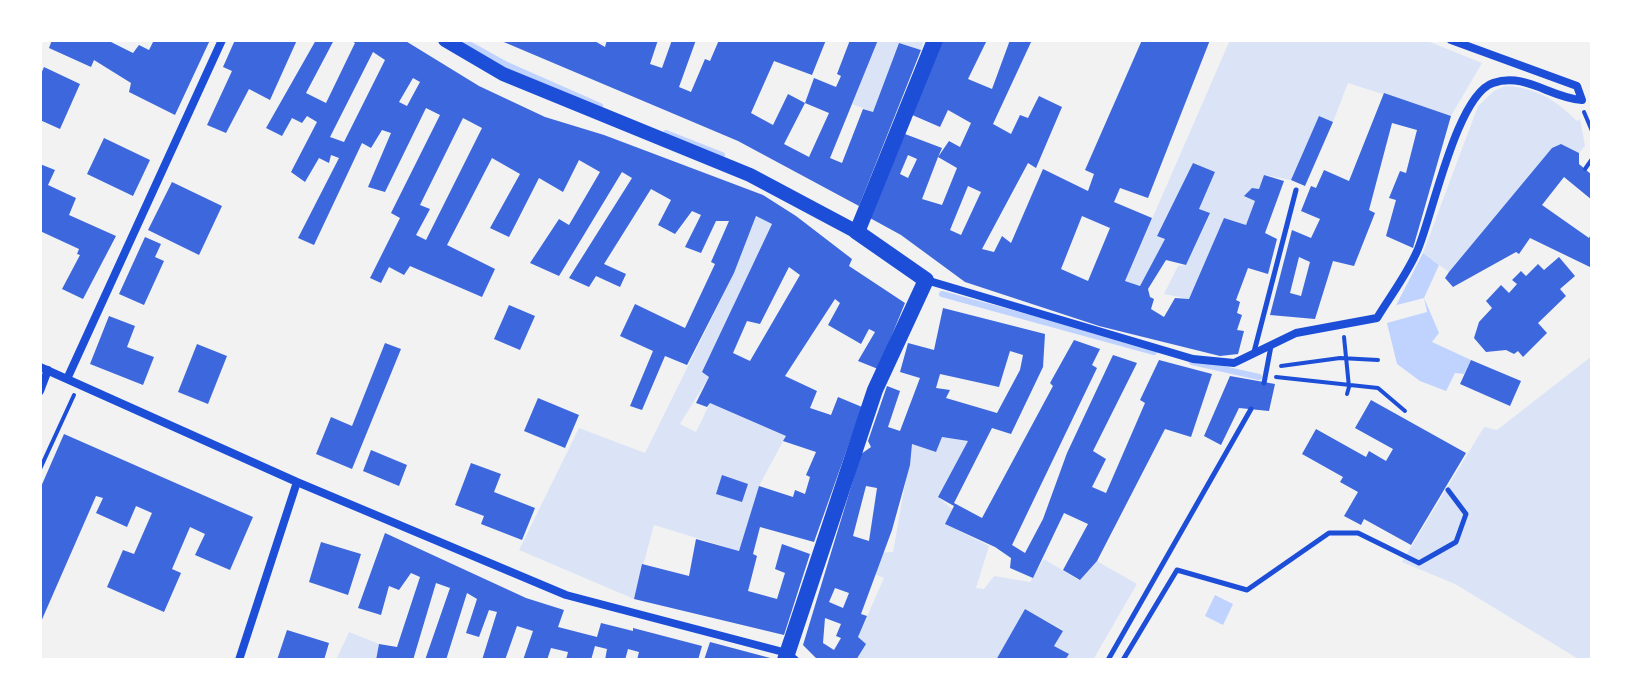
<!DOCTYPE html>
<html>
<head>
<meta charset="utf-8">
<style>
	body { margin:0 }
	#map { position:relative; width:1632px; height:700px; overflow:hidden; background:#f2f2f2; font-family:Raleway,sans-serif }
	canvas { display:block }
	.frame { position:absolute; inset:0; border:42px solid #fff; pointer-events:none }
</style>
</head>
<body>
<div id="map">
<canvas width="1632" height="700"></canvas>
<div class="frame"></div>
</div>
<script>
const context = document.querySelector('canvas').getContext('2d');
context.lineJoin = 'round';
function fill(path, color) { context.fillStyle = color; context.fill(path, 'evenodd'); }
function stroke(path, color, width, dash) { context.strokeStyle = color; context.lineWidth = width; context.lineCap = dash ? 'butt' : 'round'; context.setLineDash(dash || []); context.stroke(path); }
const green = new Path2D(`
	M878 40H924L921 50 899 43 873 112 852 104Z
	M1230 40H1425L1482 63 1451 116 1348 83 1333 122 1319 116 1291 180 1264 175 1259 189 1252 188 1245 196 1255 201 1246 225 1224 218 1189 299 1164 294 1178 266 1186 265 1210 214 1199 209 1215 172 1193 163 1157 235 1165 239 1140 286 1125 281Z
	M1505 86C1535 87 1556 100 1577 121L1580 119 1585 146 1579 153 1561 144 1449 272 1423 253 1478 106 1494 91Z
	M756 216 772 224 702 372 709 377 680 424 696 432 710 403 786 436 759 486 739 551 654 525 634 599 519 550 579 428 645 453 734 273Z
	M1592 356V660H1580L1455 584 1402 562 1484 427 1497 430Z
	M942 437 968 441 938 497 952 509 946 524 989 546 976 588 984 589 994 576 1030 582 1044 559 1079 580 1095 560 1137 584 1093 660H1065L1068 654 1054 646 1063 630 1025 609 996 660H856L858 637 884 578 865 570 871 553 893 552 912 444 936 452Z
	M349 632 379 644 376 660H336Z`);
const water = new Path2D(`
	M1423 253 1439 265 1424 298 1439 333 1432 342 1471 360 1464 374 1455 373 1446 391 1420 381 1397 364 1387 323Z
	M1215 595 1233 604 1223 625 1205 616Z`);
const pier = new Path2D(`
	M1424 298 1427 312 1387 323 1393 306Z`);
const stream = new Path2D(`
	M462 40 507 65 600 106
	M666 133 722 155
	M942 294 1154 352
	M1192 362 1259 377`);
const building = new Path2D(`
	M52 40H107L133 53 139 45 149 50 154 40H210L175 115 129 92 131 83 94 60 91 67 49 48Z
	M235 40H297L270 100 249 89 226 133 207 125 232 71 223 67Z
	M316 40H334L306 93 326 103 355 43 350 40H404L479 86 545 117 604 135 763 195 796 216 852 259 849 266 905 303 878 369 858 361 875 332 869 329 861 344 828 325 840 303 835 299 785 376 817 391 810 408 831 415 838 397 862 407 814 542 760 527 753 554 757 556 748 591 777 599 785 573 775 569 782 544 810 554 784 635 634 599 642 564 689 576 696 539 739 551 759 486 793 497 795 490 805 494 810 477 806 475 816 452 783 441 786 436 710 403 707 407 696 403 709 377 702 372 772 224 756 216 734 273 687 365 665 356 642 410 630 406 653 351 620 336 635 304 685 328 715 264 711 262 729 221H716L701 253 685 247 701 215 692 211 675 234 658 225 671 200 651 189 604 264 626 274 620 287 596 276 589 287 569 278 632 178 622 172 559 276 530 263 559 219 569 225 600 172 579 160 563 192 539 178 509 237 490 228 520 174 492 158 447 245 495 269 482 297 410 266 404 275 389 267 381 283 370 278 400 218 391 213 440 115 426 108 385 192 368 187 391 133 382 130 371 148 362 143 314 245 298 238 339 158 331 155 329 163 319 158 305 182 291 172 317 122 307 116 302 123 292 118 282 136 266 128ZM373 52 385 60 344 142 330 137ZM413 78 420 82 407 106 399 102ZM463 118 482 128 426 240 416 235 430 209 420 205ZM789 267 800 275 750 361 733 353 747 321 760 324Z
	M499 40H593L605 47 607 40H658L650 64 662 68 672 40H696L679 87 691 92 705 59 710 61 719 40H826L812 75 774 61 751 113 773 125 788 94 805 103 784 144 809 157 829 113 805 103 814 78 836 87 841 76 837 74 850 40H878L830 158 842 163 863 109 873 112 899 43 921 50 859 206 738 141Z
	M943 40H987L968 79 992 89 1010 40H1032L993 124 1011 134 1020 115 1028 118 1039 96 1062 107 1036 168 1028 163 982 249 994 252 1002 236 1011 243 1043 169 1088 191 1094 174 1085 170 1142 40H1210L1148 198 1120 188 1114 202 1152 218 1125 281 1140 286 1165 239 1157 236 1193 163 1215 172 1199 209 1210 213 1186 265 1166 260 1148 289 1150 297 1154 299 1151 309 1164 317 1175 298 1189 299 1224 218 1246 225 1255 201 1244 196 1252 188 1259 189 1264 175 1284 181 1265 233 1277 239 1268 274 1248 268 1236 300 1240 302 1237 313 1242 315 1237 330 1244 331 1238 354 1220 356 1099 326 965 282 901 235 870 218 905 134 942 148 938 157 949 141 960 147 971 123 948 110 940 127 910 114ZM908 155 917 159 908 178 900 174ZM938 157 957 168 942 205 922 199ZM968 186 981 192 961 235 950 230ZM1082 216 1110 228 1088 281 1061 269Z
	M44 67 80 84 60 129 40 120V76Z
	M1384 93 1451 116 1413 248 1386 236 1396 200 1389 198 1400 171 1406 173 1417 130 1392 123 1369 210 1375 213 1354 266 1333 261 1315 319 1270 315 1292 230 1311 238 1320 219 1301 211 1311 186 1316 188 1324 170 1349 181ZM1299 257 1310 262 1301 296 1290 293Z
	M1319 116 1333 122 1305 186 1291 180Z
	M104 138 150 160 133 196 87 174Z
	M1561 144 1579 153V164L1592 175V200L1564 177 1542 205 1589 238 1592 232V268L1530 238 1519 254 1516 252 1453 287 1445 278 1449 272 1552 148Z
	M40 164 55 170 48 185 76 198 69 215 116 236 83 299 62 289 80 255 77 254 79 249 40 231Z
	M172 182 222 206 199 255 148 230Z
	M145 237 161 244 155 257 164 261 144 305 119 294Z
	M1559 257 1575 276 1560 289 1566 296 1538 323 1547 333 1523 357 1518 351 1514 354 1506 350 1486 352 1474 338 1479 322 1492 308 1486 301 1501 285 1509 293 1517 284 1512 280 1521 271 1526 276 1538 264 1544 270Z
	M509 305 535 316 520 350 494 339Z
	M943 308 1045 334 1043 367 1011 434 992 428 954 503 982 518 1053 386 1050 383 1074 340 1100 349 1092 365 1097 368 1012 545 1025 553 1043 519 1067 453 1113 355 1137 363 1093 451 1106 459 1092 487 1106 493 1145 403 1140 400 1159 360 1212 374 1191 437 1165 429 1097 561 1080 580 1063 570 1088 524 1064 513 1033 578 1010 568 1011 558 995 547 945 524 954 506 938 497 968 441 942 437 936 452 912 444 910 465 892 530 861 614 867 616 858 637 866 644 856 660H818L803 645 861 454 871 447 868 441 887 386 900 391 888 427 900 431 920 378 900 372 908 343 934 350ZM1010 351 1023 355 1020 370 997 413 946 398 950 390 936 388 940 374 999 387ZM866 486 877 488 869 541 853 536ZM835 588 849 593 843 608 829 602ZM825 618 841 624 836 636 841 638 834 650 823 643Z
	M109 316 135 326 127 347 154 357 143 385 90 364Z
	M385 343 401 349 352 469 316 454 331 417 352 426Z
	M197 344 227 356 208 404 178 392Z
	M1471 360 1521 381 1510 406 1460 384Z
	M1230 376 1275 384 1269 411 1239 408 1221 445 1204 436Z
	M538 398 579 415 565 448 524 431Z
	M1371 400 1466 453 1411 545 1364 519 1361 525 1344 516 1358 492 1340 482 1343 477 1302 454 1316 429 1366 457 1369 451 1386 461 1393 449 1355 428Z
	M64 434 253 517 230 570 195 555 205 534 190 527 172 569 181 573 164 612 107 587 123 550 134 554 152 513 136 506 127 527 96 513 103 498 96 496 40 624V489Z
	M371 450 407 465 399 486 363 471Z
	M471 463 501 474 494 492 535 508 522 540 481 524 484 516 455 505Z
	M722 475 748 484 742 502 716 494Z
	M385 533 526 598 564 610 558 627 597 637 601 623 633 631V628L702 646 698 660H637L639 652 628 649 625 660H605L607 649 595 646 591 660H566L568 652 551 648 547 660H523L533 631 517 626 505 660H482L497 612 489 610 479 637 466 633 477 599 467 593 446 660H425L450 588 436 583 413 660H376L379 644 397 647 420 577 411 573 399 590 389 586 381 615 358 608Z
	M321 542 361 554 348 595 309 582Z
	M1025 609 1063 631 1054 646 1069 654 1065 660H996Z
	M287 630 329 643 324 660H277Z
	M710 642 774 659V660H704Z`);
const path = new Path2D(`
	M1584 112 1592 131
	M1585 169 1592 159
	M1344 337 1349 387 1347 394
	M1281 366 1340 358 1378 360
	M1276 377 1378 388 1405 411
	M40 469 74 395`);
const service = new Path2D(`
	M1254 352 1296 190
	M1264 383 1271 346
	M1108 660 1251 409
	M1123 660 1177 570 1247 590 1329 533H1358L1419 563 1456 542 1466 514 1448 490`);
const minor = new Path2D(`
	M926 280 1193 359 1234 363 1296 333 1377 318C1391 295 1408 273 1418 249 1433 213 1457 95 1493 83 1526 72 1550 98 1582 100L1577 86 1451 40
	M40 367 297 482 566 595 787 653 795 660
	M67 379 222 40
	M40 391 48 370
	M239 660 297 482`);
const tertiary = new Path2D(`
	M445 40 503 74 750 175 857 232`);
const secondary = new Path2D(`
	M785 660 875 390 926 280 857 232 935 40`);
fill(green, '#dbe4f7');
fill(water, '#bfd3fe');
fill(pier, '#f2f2f2');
stroke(stream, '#bfd3fe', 6);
fill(building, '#3d67dc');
stroke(path, '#1d4ed8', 4);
stroke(service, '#1d4ed8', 5);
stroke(minor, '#1d4ed8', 8);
stroke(tertiary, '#1d4ed8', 14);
stroke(secondary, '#1d4ed8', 16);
</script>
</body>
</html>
